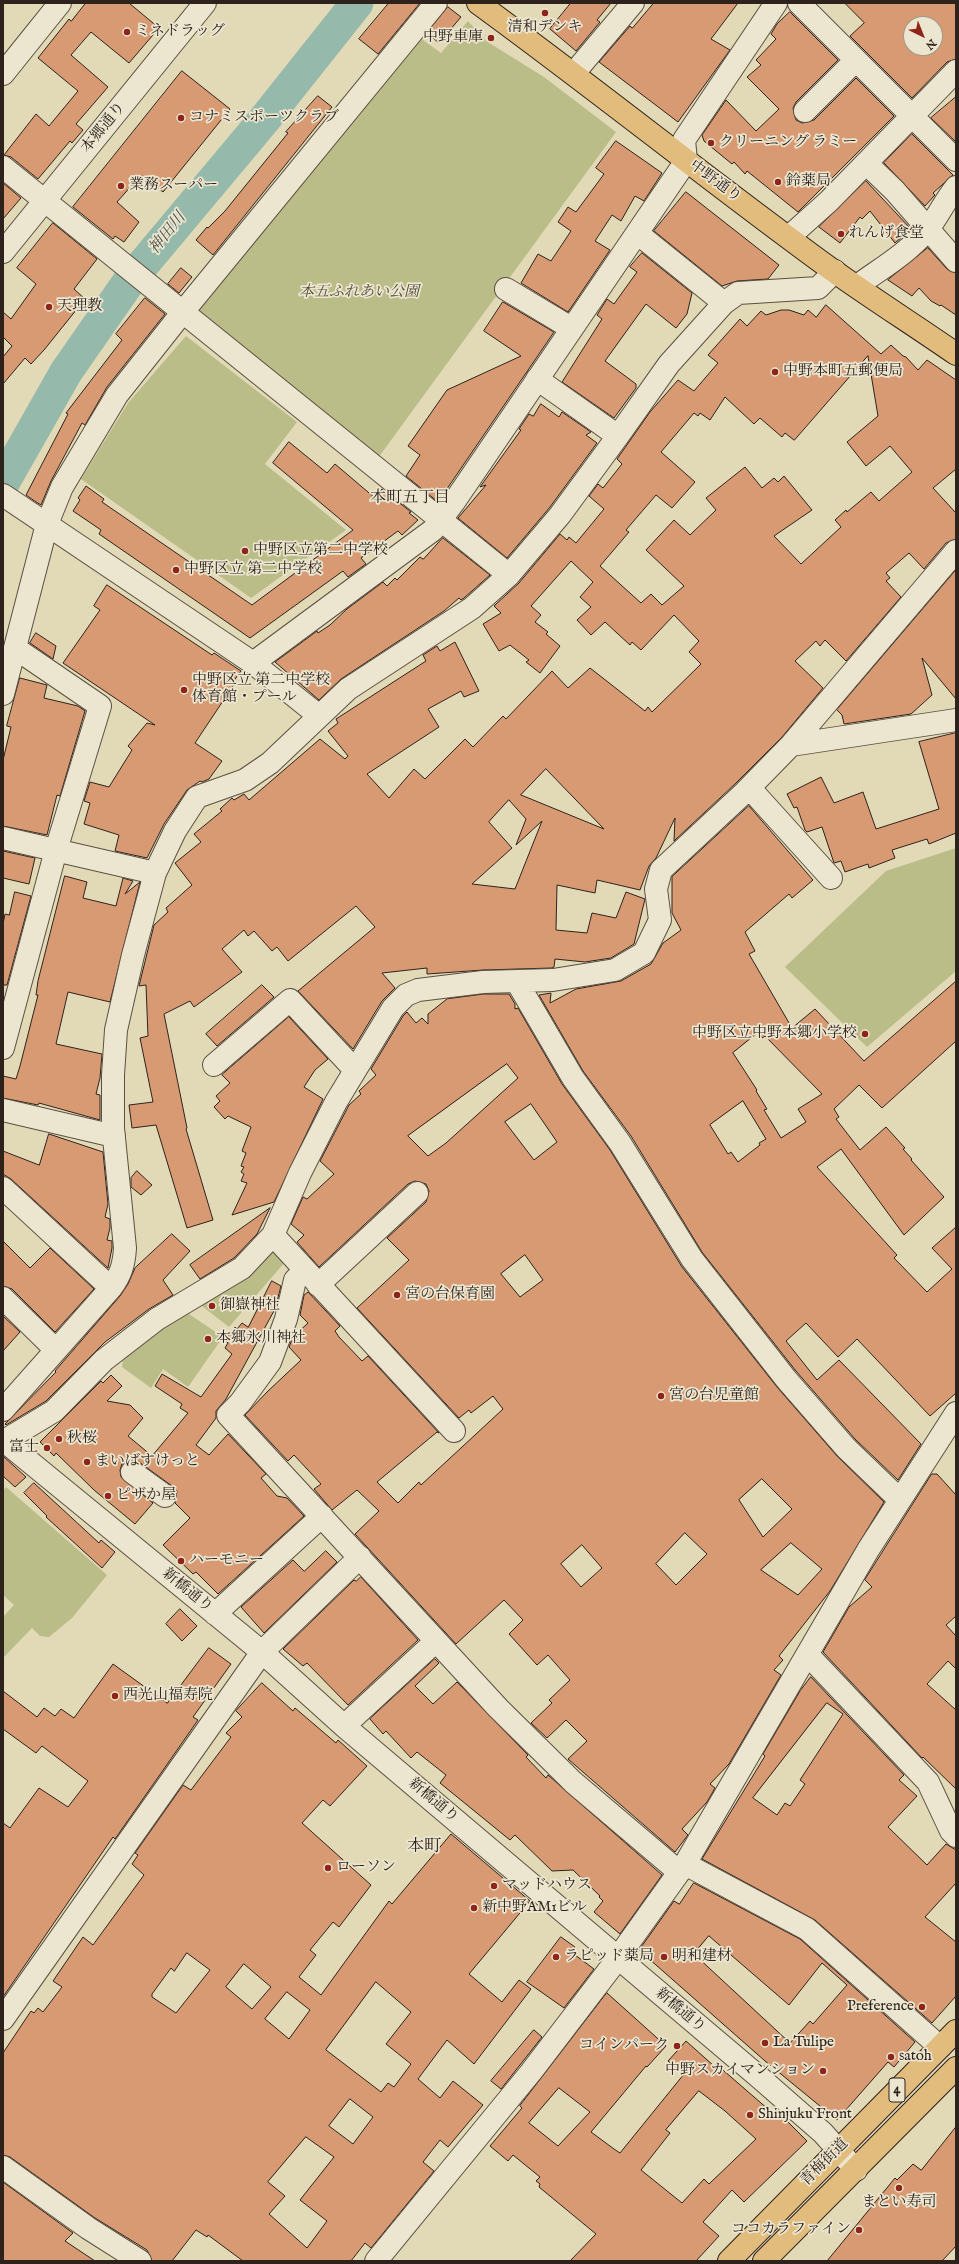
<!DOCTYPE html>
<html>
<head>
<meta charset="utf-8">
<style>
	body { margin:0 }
	#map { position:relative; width:959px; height:2264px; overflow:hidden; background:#e2d9b7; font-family:"IM FELL English",serif }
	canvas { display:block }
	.frame { position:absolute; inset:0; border:4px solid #2e221c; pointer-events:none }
	.north { position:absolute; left:903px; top:16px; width:40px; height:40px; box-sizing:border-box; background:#ece6d0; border:1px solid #a09888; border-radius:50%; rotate:137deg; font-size:11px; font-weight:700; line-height:16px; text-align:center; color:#2e221c }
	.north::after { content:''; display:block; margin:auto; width:14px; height:18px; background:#8f2418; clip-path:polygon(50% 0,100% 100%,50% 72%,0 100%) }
</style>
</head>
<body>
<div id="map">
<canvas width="959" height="2264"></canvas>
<div class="frame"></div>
<div class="north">N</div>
</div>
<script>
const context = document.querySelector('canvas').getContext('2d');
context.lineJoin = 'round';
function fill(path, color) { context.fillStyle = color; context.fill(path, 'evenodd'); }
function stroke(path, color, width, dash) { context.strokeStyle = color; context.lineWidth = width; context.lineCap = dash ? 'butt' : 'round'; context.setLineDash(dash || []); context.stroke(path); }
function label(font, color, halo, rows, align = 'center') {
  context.font = font + ' "IM FELL English","Noto Serif JP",serif'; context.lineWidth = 3.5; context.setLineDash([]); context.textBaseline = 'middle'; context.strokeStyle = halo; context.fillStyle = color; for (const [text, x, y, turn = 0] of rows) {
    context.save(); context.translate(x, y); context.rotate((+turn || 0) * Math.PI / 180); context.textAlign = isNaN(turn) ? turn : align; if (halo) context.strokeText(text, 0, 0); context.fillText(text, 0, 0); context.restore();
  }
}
const green = new Path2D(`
	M468 21 486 41 544 77 616 132 378 458 198 312 419 37 441 53Z
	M186 336 297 422 265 464 346 530 251 598 81 479 128 403Z
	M956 848V971L867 1047 785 967 886 871Z
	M273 1250 285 1262 229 1327 198 1303Z
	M186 1312 223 1337 188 1387 163 1369 151 1388 122 1367 123 1358Z
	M6 1487 107 1575 72 1618 49 1637 40 1636 32 1628 3 1658V1617L14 1605 3 1595V1491Z`);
const river = new Path2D(`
	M3 483 66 372 130 280 264 120 357 3`);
const building = new Path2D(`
	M86 3H129L159 28 129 63 91 32 71 55 108 87 76 124 83 130 72 143 70 141 38 179 11 157 4 155 36 114 49 126 78 91 38 58 69 19 71 21Z
	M389 3H420L378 54 359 39Z
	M571 3H611L597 20 600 22 576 51 550 29Z
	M654 3H738L711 39 730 50 678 122 599 62 630 26 632 28Z
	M845 3H956V59L947 62 912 98 850 36 864 23ZM911 24H935V48H911Z
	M448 7 461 17 439 43 427 33Z
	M790 12 838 60 796 102 793 108 796 120 802 123 814 120 856 78 894 116 798 212 747 171 745 174 734 162 732 164 704 141 702 135 726 100 756 131 779 109 747 77 761 65 756 60 776 39 771 34 777 24Z
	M182 71 230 109 163 192 141 175 117 202 139 222 124 242 115 236 113 239 73 207Z
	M318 96 332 107 213 255 196 240 207 227 208 228 225 211 288 133 286 132Z
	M956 97V142L931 118Z
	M912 134 953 175 933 193 935 195 925 206 884 163Z
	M616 141 662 173 644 201 635 196 621 221 612 215 595 241 610 250 568 312 521 283 538 254 551 261 571 231 558 222 568 207 576 212 604 174 596 168Z
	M866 181 911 229 895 243 870 211 862 219 860 217 840 243 819 227Z
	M3 183 21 198 3 219Z
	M686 192 779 265 768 279 737 281 722 286 654 231Z
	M53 223 97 259 74 289 85 299 44 350 31 364 25 358 3 384V357L12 346 3 337V312L11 319 36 284 17 268Z
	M928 248 947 269 956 273V315L941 305 940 306 931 301 919 288 912 296 888 280Z
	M642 253 692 293 687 314 676 328 646 304 605 361 636 384V388L614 418 562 382 602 319 597 315 607 299 614 304 637 272 630 267Z
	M181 268 192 277 179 293 168 284Z
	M145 298 165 314 107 387 85 425 82 423 51 481 41 505 36 502 26 495 68 414 66 413 122 340 116 334Z
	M503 302 554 332 438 502 406 476 420 455 408 446 447 390 521 356 484 331Z
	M826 305 881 354 891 345 903 356 906 357 918 370 927 360 956 380V469L933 488 956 513V539L946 543 924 569 909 553 886 573 890 578 886 581 901 597 846 661 825 640 820 646 816 641 795 661 823 688 782 737 736 783 674 841 675 818 656 858 649 866 640 890 597 880 595 893 557 885 556 930 587 933 592 913 616 918 626 892 645 899 634 944 611 958 585 962 555 959 554 967 552 968 483 970 427 974V968L382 973 395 988 382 1001 353 1049 298 991 375 927 356 906 288 961 277 947 272 951 254 931 248 936 244 930 222 949 242 972 194 1007 190 1001 164 1014 187 1128 186 1129 213 1220 187 1228 156 1125 132 1128 129 1105 153 1102 140 1038 148 1036 146 985 139 986 154 925 168 912 166 908 192 885 175 863 201 842 194 834 222 811 220 809 232 798 234 800 244 794 249 800 320 739 345 759 348 756 328 731 338 723 336 719 426 661 423 655 437 646 440 651 455 642 479 691 464 697 461 691 428 709 439 727 367 774 389 798 414 769 425 779 465 739 473 747 503 716 506 719 552 671 568 688 590 668 645 711 648 707 652 712 701 664 689 652 699 641 674 615 641 650 632 642 630 645 605 622 591 635 577 620 591 607 580 597 593 582 571 561 531 606 541 615 535 622 548 632 546 634 560 646 540 673 526 662 529 660 510 645 499 651 483 624 501 613 494 606 519 583 560 534 567 540 569 537 576 543 604 509 589 496 598 484 603 488 622 464 617 459 650 412 678 380 694 391 718 363 708 355 740 319 747 326 761 311 766 315 781 310H789L804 315 808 310 816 317ZM868 356 878 416 847 442 866 466 890 446 912 472 879 501 871 492 847 512 846 510 835 520 841 527 801 564 774 536 812 510 784 476 778 482 774 478 762 488 745 467 706 498 716 510 690 535 674 520 646 550 684 586 662 605 651 594 641 603 600 566 629 532 626 530 656 495 672 508 695 482 661 452 694 413 698 416 700 413 710 420 725 397 754 424 760 418 782 437 785 433 794 440ZM546 769 604 829 521 795ZM509 800 526 819 516 845 542 821 515 889 472 884 512 848 489 822Z
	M541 404 559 417 562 412 591 432 586 435 597 443 550 507 507 558 458 518 486 485 480 487 521 430 519 429 529 414 533 416Z
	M289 442 327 473 335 464 375 498 382 489 411 512 409 513 418 520 402 535 398 531 361 558 366 564 348 577 343 571 250 638 99 534 101 530 73 511 80 500 78 498 86 486 104 499 102 502 252 605 353 530 273 463Z
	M443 538 490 575 464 598 461 600 459 598 444 611 341 679 319 700 275 662 317 631 318 633 330 625 347 609 383 582 387 586 395 578 397 580 420 557 423 559Z
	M956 570V699L922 658 932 695 911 714 844 724 842 715 837 710Z
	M107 585 212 655 214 653 241 671 233 682 235 683 195 743 222 761 209 779 202 782 200 781 187 790 164 824 147 858 115 851 119 835 84 824 90 803 84 801 90 782 109 787 132 750 128 746 147 723 155 725 63 663 100 610 94 606Z
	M36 633 56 646 53 659 30 643Z
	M20 678 47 685 44 698 78 706 85 711 60 796 57 795 47 835 3 826V760L11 727 7 726Z
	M956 733V833L929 844 927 839 892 850 895 858 869 868 868 864 845 872 841 861 834 863 822 827 807 832 805 830 797 807 794 808 787 794 821 777 834 803 863 792 876 829 939 809 919 742Z
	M749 806 813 880 792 898 789 894 745 932 755 951 749 954 792 1028 815 1009 864 1061 956 981V1041L882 1108 859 1085 834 1109 839 1117 836 1119 860 1150 886 1127 905 1148 903 1149 912 1159 911 1160 944 1197 904 1235 841 1149 817 1167 897 1255 894 1258 927 1292 952 1269 932 1248 956 1227V1393L930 1416 857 1339 838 1357 806 1323 786 1341 817 1380 839 1360 921 1444 898 1480 855 1439 796 1371 702 1252 631 1136 583 1071 539 995 551 993 550 1003 576 989 621 981 651 964 663 943 681 930 672 913V877ZM759 1032 762 1038 765 1036 822 1094 798 1109 806 1122 781 1138 764 1110 767 1109 756 1091 757 1090 733 1053ZM743 1101 766 1139 759 1143 760 1145 738 1162 731 1152 728 1154 710 1125Z
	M3 851 35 858 29 884 3 878Z
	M65 876 87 882 83 898 116 906 123 878 133 881 125 894 140 882 110 1002 68 992 56 1044 102 1054 100 1078 96 1094 100 1095V1120L39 1103 38 1105 3 1098V1076L16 1079 20 1066 38 995H36L38 981Z
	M15 892 31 896 7 985H3V924L5 914 9 915Z
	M262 985 274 997 217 1046 206 1034Z
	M484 994H509L515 1004V1009L518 1008 562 1084 610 1150 682 1267 777 1387 837 1456 884 1502 830 1591 779 1656 783 1660 774 1670 781 1675 729 1764 710 1784 715 1788 707 1802 682 1829 688 1835 675 1852 568 1759 587 1741 566 1720 547 1738 531 1723 552 1703 549 1700 570 1680 548 1655 537 1665 509 1634 523 1620 504 1600 456 1644 355 1534 379 1511 357 1490 332 1510 314 1489 321 1484 294 1455 288 1461 245 1415 267 1392 301 1360 289 1347 293 1337 308 1323 300 1315 304 1295 308 1292 340 1326 335 1331 339 1337 362 1361 368 1356 439 1433 437 1432 377 1482 398 1503 419 1482 421 1485 503 1409 493 1396 471 1413 469 1410 459 1418 357 1308 409 1260 387 1238 426 1202 429 1191 426 1184 415 1181 408 1184 319 1267 297 1242 304 1235 291 1224 303 1197 307 1199 334 1174 320 1161 349 1105 361 1094 359 1091 376 1075 371 1069 403 1016 407 1012 416 1023 422 1018 428 1024V1014L447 999ZM507 1064 518 1078 446 1143 428 1156 408 1136ZM531 1104 557 1142 534 1160 505 1122ZM525 1255 543 1280 520 1297 501 1274ZM762 1479 792 1509 763 1537 739 1500ZM685 1533 707 1554 676 1585 656 1564ZM791 1543 822 1569 798 1595 761 1570ZM582 1545 602 1568 581 1587 561 1564Z
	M289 1017 328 1059 315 1070 304 1087 323 1099 274 1202 232 1215 247 1183 241 1181 244 1174 241 1172 244 1167 241 1166 246 1153 242 1151 251 1127 228 1116 225 1119 214 1107 220 1101 216 1096 230 1083 222 1075Z
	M49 1134 103 1152 108 1204 105 1217 110 1219V1228L107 1240 112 1241V1248L108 1268 11 1179 3 1174V1151L39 1165Z
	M137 1171 152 1185 141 1195 131 1187V1178Z
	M270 1208 257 1234 234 1258 200 1279 190 1265Z
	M172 1234 190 1251 163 1280 173 1295 149 1309 105 1342 46 1401 6 1425 5 1424 56 1372 55 1371 120 1296 128 1284 135 1268Z
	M3 1241 30 1268 50 1248 94 1289 55 1332 12 1289 3 1286Z
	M272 1281 281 1286 275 1309 226 1399 216 1411V1418L196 1445 209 1455 228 1434 266 1474 261 1478 277 1496 287 1498 304 1516 218 1594 196 1572 193 1574 163 1545 190 1518 175 1503 177 1491 172 1486 139 1462 133 1460 122 1464 120 1470 121 1477 153 1503 135 1524 94 1490 56 1453 54 1456 40 1442 101 1381 103 1383 111 1375 122 1386 107 1401 130 1405 143 1418 128 1436 152 1456 188 1413 180 1408 182 1404 155 1386 162 1374 201 1397 232 1354 225 1348 228 1343 225 1340 235 1327 237 1329 242 1323 248 1327Z
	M3 1316 20 1332 3 1351Z
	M3 1456 26 1477 15 1487 3 1476Z
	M932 1474H937L956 1495V1616L946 1625 956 1636V1669L948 1661 927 1684 956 1710V1789L923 1757 922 1758 823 1652 849 1607 872 1587 865 1580Z
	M34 1483 99 1543 101 1540 115 1552 102 1568 46 1517 47 1516 24 1493Z
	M326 1551 337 1562 264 1633 241 1607 293 1560 304 1571Z
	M361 1577 418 1640 348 1705 307 1663 303 1666 283 1649 354 1580 356 1581Z
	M180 1609 197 1626 182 1641 166 1624Z
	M209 1648 231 1664 193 1717 198 1720 115 1839 113 1837 3 1997V1823L10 1828 39 1788 68 1807 88 1781 42 1746 36 1753 3 1729V1691L37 1717 44 1708 55 1716 61 1709 74 1718 113 1664 167 1703Z
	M435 1659 439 1663 415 1686 433 1704 457 1682 528 1755 526 1757 546 1778 548 1775 662 1875 620 1934 594 1912 603 1901 599 1897 600 1896 573 1870 552 1871 515 1835 510 1840 440 1783 446 1775 417 1752 411 1758 386 1731 383 1734 370 1719Z
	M811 1677 904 1775 899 1780 917 1796 888 1827 927 1865 946 1844 956 1850V1883L925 1917 956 1942V1996L932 2023 815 1920 702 1859 765 1756 763 1754 800 1691ZM827 1703 843 1714 800 1780 805 1784 790 1806 785 1803 777 1815 753 1798Z
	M262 1683 293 1711 295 1708 336 1743 338 1740 367 1766 330 1806 323 1800 302 1823 371 1885 339 1927 333 1922 310 1950 316 1955 299 1977 321 1995 389 1901 392 1904 451 1834 530 1901 469 1974 502 2002 519 1980 531 1989 474 2064 447 2040 418 2079 440 2098 453 2081 483 2105 448 2147 440 2140 423 2162 434 2171 371 2248 365 2243 351 2261H243L208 2235 207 2237 196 2230 172 2261H152L147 2250 95 2218 10 2157 3 2155V2053L31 2011 34 2013 38 2008 43 2012 62 1987 53 1981 83 1937 93 1945 144 1875 132 1864 138 1855 135 1853 183 1785 191 1790 231 1737 226 1733 242 1717 236 1711ZM187 1953 210 1970 176 2013 152 1997V1994L171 1968 174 1971ZM244 1964 271 1987 252 2009 226 1987ZM376 1982 411 2012 386 2044 411 2064 394 2087 388 2083 381 2092 326 2050ZM287 1992 310 2010 289 2039 265 2019ZM350 2099 373 2117 353 2144 329 2126ZM306 2137 334 2157 300 2200 327 2221 307 2248 269 2214 285 2196 268 2182Z
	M694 1883 800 1939 915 2042 894 2067 888 2062 837 2120 765 2061 639 1950 674 1901 679 1904ZM709 1936 789 2005 822 1963 847 1985 813 2024 810 2021 790 2043 694 1954Z
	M561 1937 575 1947 571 1952 594 1969 564 2008 527 1982Z
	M607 1993 666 2046 647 2067 646 2066 591 2132 614 2149 620 2153 684 2074 668 2061 686 2041 714 2066 716 2064 776 2116 779 2113 807 2141 744 2202 732 2190 703 2222 719 2236 696 2261H570L596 2234 539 2187 540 2184 536 2181 540 2177 513 2155 508 2161 490 2146 522 2108 520 2106ZM559 2088 590 2112 558 2146 529 2123ZM699 2091 725 2111 756 2139 709 2184 704 2179 682 2203 641 2170 670 2133 666 2130Z
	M534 2030 542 2037 501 2089 491 2081Z
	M956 2127V2246L942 2261H827L895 2178 897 2180 913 2164 921 2170Z
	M3 2182 73 2233 65 2241 95 2261H3Z`);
const minor = new Path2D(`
	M799 3 956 160
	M574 73 633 3
	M3 74 60 3
	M805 111 856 60
	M866 163 895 191 956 261
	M3 167 509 575
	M637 233 724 303
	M790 236 829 201 956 71
	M3 252 205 3
	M857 286C880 269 908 253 927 230 938 217 945 200 956 187
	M506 289 571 328
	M537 379 618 436
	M3 495 253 663 313 711 316 719
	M253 663 433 530 454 502 686 161 684 140 776 3
	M3 694 47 524 62 487 117 395 182 313 436 3
	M791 745 956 720
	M745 792 755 794 831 878
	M3 838 155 873
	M517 982 573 1078 620 1143 692 1259 786 1379 846 1448 900 1500
	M3 1048 56 850 100 706 15 648
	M214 1065 290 1000 355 1070
	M3 1110 114 1136
	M3 1188 111 1288
	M273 1235 454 1431
	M305 1270 295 1280 286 1319 270 1362 240 1403 228 1415 498 1708 573 1782 679 1872
	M318 1285 417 1193
	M3 1298 56 1350
	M3 1410 111 1288C121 1275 124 1264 125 1248L113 1128V1075L116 1030 133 955 155 873 175 831 197 797 245 780 270 763 348 689 472 608 509 575 560 515 618 436 669 364 724 303 738 293 818 288 835 271
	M3 1440 262 1652 344 1726 759 2077 823 2133 856 2170
	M4 1441 54 1411 104 1360 157 1319 242 1268 273 1235 300 1173 336 1102 393 1008 406 995 418 990 483 982 553 980 615 970 644 953 660 920 656 889 661 870 745 792 791 745 956 551
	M132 1472 165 1496
	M215 1614 322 1516
	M808 1655 928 1782 951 1831 956 1836
	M344 1726 436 1641
	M685 1864 807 1929 940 2047
	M3 2019 262 1652 360 1557
	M3 2167 88 2228 140 2261
	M376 2261 531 2072 612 1966 685 1864 868 1550 956 1413`);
const major = new Path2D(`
	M478 3C596 89 710 181 828 267 870 297 914 325 956 354
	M729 2261 956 2031
	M764 2261 956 2068`);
const markers = [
	[545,13,4,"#8f2418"],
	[127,32,4,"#8f2418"],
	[491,38,4,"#8f2418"],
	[181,118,4,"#8f2418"],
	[711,143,4,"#8f2418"],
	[778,182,4,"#8f2418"],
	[121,186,4,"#8f2418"],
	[841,234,4,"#8f2418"],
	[49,307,4,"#8f2418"],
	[775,372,4,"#8f2418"],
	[245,551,4,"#8f2418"],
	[176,570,4,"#8f2418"],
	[184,690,4,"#8f2418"],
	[865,1034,4,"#8f2418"],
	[397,1295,4,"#8f2418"],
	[212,1306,4,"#8f2418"],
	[208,1339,4,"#8f2418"],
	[661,1396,4,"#8f2418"],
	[59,1439,4,"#8f2418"],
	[47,1448,4,"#8f2418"],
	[87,1462,4,"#8f2418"],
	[108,1496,4,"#8f2418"],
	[181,1561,4,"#8f2418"],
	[115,1696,4,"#8f2418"],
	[328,1868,4,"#8f2418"],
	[494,1886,4,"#8f2418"],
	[474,1908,4,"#8f2418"],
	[556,1957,4,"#8f2418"],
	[664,1957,4,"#8f2418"],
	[922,2007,4,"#8f2418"],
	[765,2043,4,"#8f2418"],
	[677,2046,4,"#8f2418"],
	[891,2057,4,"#8f2418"],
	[823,2071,4,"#8f2418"],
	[750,2115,4,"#8f2418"],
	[899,2188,4,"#8f2418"],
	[859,2230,4,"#8f2418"]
];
const shields = [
	[897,2090,16]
];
const shieldNames = [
	["4",897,2090]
];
const poiNames = [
	["清和デンキ",545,28,"center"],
	["ミネドラッグ",135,32],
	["中野車庫",483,38,"right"],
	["コナミスポーツクラブ",189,118],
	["クリーニング ラミー",719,143],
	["鈴薬局",786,182],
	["業務スーパー",129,186],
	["れんげ食堂",849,234],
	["天理教",57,307],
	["中野本町五郵便局",783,372],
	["中野区立第二中学校",253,551],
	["中野区立 第二中学校",184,570],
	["中野区立 第二中学校",192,681],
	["体育館・プール",192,698],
	["中野区立中野本郷小学校",857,1034,"right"],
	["宮の台保育園",405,1295],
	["御嶽神社",220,1306],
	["本郷氷川神社",216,1339],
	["宮の台児童館",669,1396],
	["秋桜",67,1439],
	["富士",39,1448,"right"],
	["まいばすけっと",95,1462],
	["ピザか屋",116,1496],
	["ハーモニー",189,1561],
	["西光山福寿院",123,1696],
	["ローソン",336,1868],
	["マッドハウス",502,1886],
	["新中野AM1ビル",482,1908],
	["ラピッド薬局",564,1957],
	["明和建材",672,1957],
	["Preference",914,2007,"right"],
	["La Tulipe",773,2043],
	["コインパーク",669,2046,"right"],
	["satoh",899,2057],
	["中野スカイマンション",815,2071,"right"],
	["Shinjuku Front",758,2115],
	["まとい寿司",899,2203,"center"],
	["ココカラファイン",851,2230,"right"]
];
const streetNames = [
	["本郷通り",104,128,-51],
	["中野通り",715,182,36],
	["新橋通り",187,1591,39],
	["新橋通り",433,1801,40],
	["新橋通り",680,2011,40],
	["青梅街道",825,2163,-45]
];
const parkNames = [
	["本五ふれあい公園",359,293]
];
const waterNames = [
	["神田川",168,234,-51]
];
const neighbourhoodNames = [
	["本町五丁目",410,499]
];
const quarterNames = [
	["本町",424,1848]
];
fill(green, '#bbbd89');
stroke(river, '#95baab', 33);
fill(building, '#d89a72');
stroke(building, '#2e221c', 1);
stroke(minor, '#5b5043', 24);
stroke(major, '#2e221c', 24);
stroke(minor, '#ece6d0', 22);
stroke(major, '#e1bc7c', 22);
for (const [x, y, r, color] of markers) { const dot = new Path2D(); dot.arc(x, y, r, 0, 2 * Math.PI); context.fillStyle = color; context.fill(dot); stroke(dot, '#ece6d0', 1.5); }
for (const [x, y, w] of shields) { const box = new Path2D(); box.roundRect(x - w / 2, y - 12, w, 24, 3); context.fillStyle = '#ece6d0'; context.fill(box); stroke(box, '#2e221c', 1); }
label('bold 14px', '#2e221c', null, shieldNames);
label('15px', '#2e221c', '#ece6d0', poiNames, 'left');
label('15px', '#2e221c', '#ece6d0', streetNames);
label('italic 15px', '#514937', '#ece6d0', parkNames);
label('italic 16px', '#4d5047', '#ece6d0', waterNames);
label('16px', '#2e221c', '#ece6d0', neighbourhoodNames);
label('17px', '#2e221c', '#ece6d0', quarterNames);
</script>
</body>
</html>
